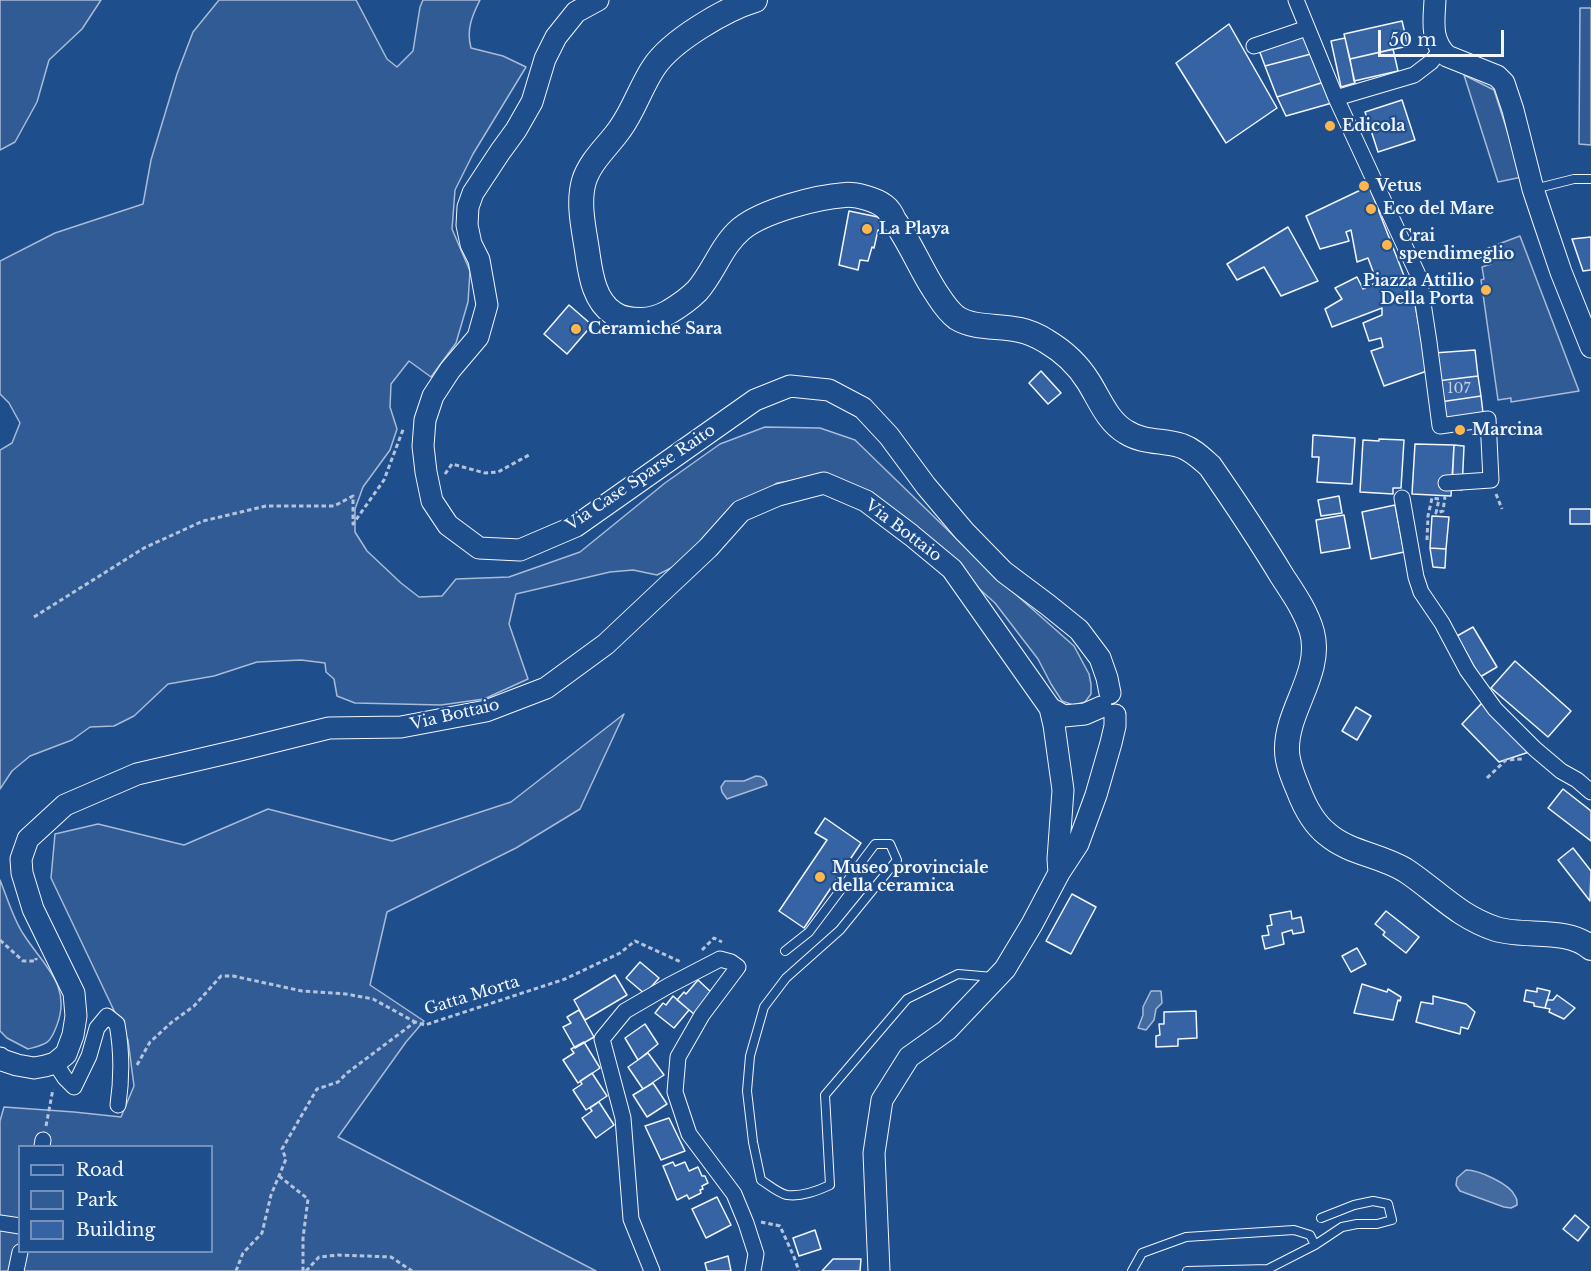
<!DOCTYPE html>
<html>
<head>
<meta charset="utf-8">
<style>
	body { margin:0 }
	#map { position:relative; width:1591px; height:1271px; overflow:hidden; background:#1f4e8c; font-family:"Libre Baskerville",serif }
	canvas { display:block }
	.legend { position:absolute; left:18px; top:1145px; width:195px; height:108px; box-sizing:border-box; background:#1f4e8c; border:2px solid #7391ba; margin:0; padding:8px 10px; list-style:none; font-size:18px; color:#f2f6ff }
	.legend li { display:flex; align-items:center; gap:12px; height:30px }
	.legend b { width:30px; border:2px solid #7391ba }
	.scale { position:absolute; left:1378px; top:30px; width:126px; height:27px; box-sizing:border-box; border:3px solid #f2f6ff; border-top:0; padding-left:8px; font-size:18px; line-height:21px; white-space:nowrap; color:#f2f6ff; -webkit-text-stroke:4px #1f4e8c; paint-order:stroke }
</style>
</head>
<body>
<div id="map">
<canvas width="1591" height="1271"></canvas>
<ul class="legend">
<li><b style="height:8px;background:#1f4e8c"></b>Road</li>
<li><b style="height:16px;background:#305b95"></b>Park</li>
<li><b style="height:16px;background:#3563a3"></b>Building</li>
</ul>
<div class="scale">50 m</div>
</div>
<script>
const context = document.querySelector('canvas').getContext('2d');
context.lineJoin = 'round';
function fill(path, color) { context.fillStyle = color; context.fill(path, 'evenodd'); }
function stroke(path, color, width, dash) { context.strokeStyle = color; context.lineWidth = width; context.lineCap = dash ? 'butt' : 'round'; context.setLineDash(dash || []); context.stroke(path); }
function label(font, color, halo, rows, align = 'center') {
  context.font = font + ' "Libre Baskerville",serif'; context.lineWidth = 4.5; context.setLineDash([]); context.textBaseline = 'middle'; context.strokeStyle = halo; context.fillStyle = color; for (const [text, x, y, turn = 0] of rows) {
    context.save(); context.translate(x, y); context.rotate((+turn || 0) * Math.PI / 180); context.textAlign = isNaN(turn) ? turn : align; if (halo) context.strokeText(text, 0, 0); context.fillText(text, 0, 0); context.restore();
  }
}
const green = new Path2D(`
	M0 0H101L82 29 49 60 37 102 15 142 0 150Z
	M219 0H356L387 59 397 67 413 51 420 7 423 0H480C472 16 466 30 471 48L503 56 526 67 473 154 455 190 452 229 470 271 468 302 456 343 431 377 409 361 391 384 390 407 397 429 390 450 363 487 355 509V532L367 551 401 583 419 597 442 596 456 579 509 577 580 552 665 483 720 444 765 427 820 428 855 440 995 576 1074 646 1089 674 1091 684V694L1085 702 1073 705 1062 701 1051 684 1038 659 995 603 946 559 810 478 777 483 721 521 677 565 657 575 633 570 610 572 516 594 509 624 528 679 484 699 441 705 355 703 337 696 334 679 326 672 325 663 301 660 257 662 214 676 168 684 134 716 114 726 90 727 72 740 30 756 12 771 0 789V450L12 443 20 423 9 403 0 394V261L55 233 143 204 151 160 177 74 193 32Z
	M1580 8H1591V145L1579 144Z
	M1464 75 1494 90 1522 177 1498 182Z
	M1520 236 1579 391 1511 402V398L1498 400 1481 280 1484 279 1482 267 1491 264 1488 248Z
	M624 714 580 809 516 848 387 912 370 985 424 1021 406 1042 338 1137 596 1271H0V1121L4 1107 74 1112 121 1117 134 1086 128 1040 51 878 55 834 98 824 184 845 268 809 392 841 511 802ZM20 1146H212V1252H20Z
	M0 880C7 897 14 921 24 935 43 965 72 985 57 1025 50 1044 47 1044 28 1049L7 1038 0 1031Z`);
const water = new Path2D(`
	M756 776C762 776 766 778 767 785L727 799 722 792 721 787 725 781H744Z
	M1151 991H1161L1162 1003 1156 1009 1154 1020 1146 1030 1138 1028 1143 1015V1007Z
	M1466 1170C1479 1170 1510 1184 1515 1196 1518 1200 1517 1201 1517 1205L1511 1208 1504 1207 1460 1191 1456 1185 1457 1178Z`);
const building = new Path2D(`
	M1402 21 1408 46 1350 59 1344 34Z
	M1229 24 1277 108 1226 143 1176 63Z
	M1304 33 1311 54 1265 66 1259 50Z
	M1345 38 1355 83 1341 87 1331 41Z
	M1393 49 1398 71 1354 81 1350 59Z
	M1311 54 1324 82 1277 97 1265 66Z
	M1324 82 1332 103 1286 116 1277 97Z
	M1402 100 1415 140 1378 152 1365 112Z
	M1369 186 1415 304 1427 371 1384 386 1371 351 1383 347 1381 338 1369 341 1363 323 1382 315V308L1332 327 1325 309 1342 299 1335 288 1357 277 1363 289 1377 282 1368 258 1357 262 1351 230 1346 232 1349 241 1320 249 1306 216Z
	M849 211 878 217 886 224 880 231 878 230 874 248 872 247 868 261 860 260 858 270 839 265Z
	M1288 227 1318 281 1281 296 1264 267 1237 280 1227 264Z
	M1591 237V270L1583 271 1572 239Z
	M569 305 592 325 567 354 544 334Z
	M1475 350 1478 376 1437 381 1434 353Z
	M1041 371 1061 393 1048 404 1029 383Z
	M1478 376 1481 396 1440 402 1437 381Z
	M1481 396 1483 413 1442 419 1440 402Z
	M1313 435 1355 438 1352 484 1317 482 1319 457H1312Z
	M1379 439 1404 440 1401 488H1393V494L1360 492 1363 440 1379 441Z
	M1415 444 1454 445 1451 496 1412 494Z
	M1454 445 1464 446 1462 490 1452 489Z
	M1339 496 1342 513 1321 516 1318 500Z
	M1395 505 1404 552 1371 559 1362 512Z
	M1570 509H1591V524H1570Z
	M1344 515 1350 548 1321 553 1316 520Z
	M1432 516 1449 517 1446 549 1430 548Z
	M1430 548 1446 549 1445 568 1433 567Z
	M1473 627 1497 667 1480 677 1457 636Z
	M1515 661 1571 711 1548 737 1491 688Z
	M1482 703 1532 751 1499 762 1462 724Z
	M1356 707 1371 716 1357 740 1342 731Z
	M1563 789 1591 811V841L1548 808Z
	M825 818 861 843 804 928 779 911 827 840 815 833Z
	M1573 848 1591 871 1590 901 1558 860Z
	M1072 894 1096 907 1071 954 1046 941Z
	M1291 911 1292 919 1301 917 1304 932 1293 934 1292 930 1282 933 1284 944 1265 949 1262 936 1269 935 1267 926 1272 925 1270 915Z
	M1386 911 1419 937 1406 953 1383 935 1385 932 1375 924Z
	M1357 948 1366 964 1351 972 1342 956Z
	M640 962 659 978 645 994 626 978Z
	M615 975 627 995 585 1020 574 1000Z
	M698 980 712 993 694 1014 677 1000 684 992 686 994Z
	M1362 984 1387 992 1388 989 1401 997 1400 1001 1398 1000 1393 1020 1354 1013Z
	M1537 988 1550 991 1545 1008 1534 1006V1003L1524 1001 1526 990 1537 992Z
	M1557 995 1575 1008 1564 1019 1549 1012 1550 1009 1545 1008 1547 1000H1553Z
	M673 996 689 1010 674 1028 655 1013 663 1003 666 1005Z
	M1433 996 1466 1004 1475 1012 1468 1029 1461 1027 1460 1034 1416 1022 1421 1002 1433 1004Z
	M579 1010 594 1037 575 1048 563 1027 571 1023 567 1017Z
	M1196 1011 1197 1038 1178 1039V1046L1156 1047V1036L1160 1035 1159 1024H1164V1012Z
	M645 1024 658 1044 638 1060 625 1038Z
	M584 1042 600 1068 578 1083 563 1060 574 1053 571 1049Z
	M648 1053 664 1075 643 1089 628 1067Z
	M592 1073 607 1096 586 1110 573 1090 582 1084 580 1081Z
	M653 1083 667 1104 647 1117 633 1095Z
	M599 1102 614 1125 596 1138 582 1118 592 1111 590 1108Z
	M669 1118 685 1151 661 1160 645 1126Z
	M673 1162 675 1166 685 1162 689 1171 698 1167 702 1176H705L708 1183 702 1186 703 1189 700 1190 701 1193 689 1199 687 1195 677 1200 663 1166Z
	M717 1197 731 1225 706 1238 692 1209Z
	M1575 1215 1589 1227 1578 1241 1563 1229Z
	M815 1230 821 1249 799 1256 793 1238Z
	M728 1256 731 1271H707L705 1263Z
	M833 1259H861L860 1271H822Z`);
const path = new Path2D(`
	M445 474 452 464 485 473 498 472 529 455
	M1496 494 1502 509
	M1427 540 1428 516 1432 498 1439 499 1436 513 1443 511 1445 496
	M34 617 144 548 203 521 266 506H334L353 496V524L384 480 404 427
	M1487 778 1506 760 1522 759
	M0 940 23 961H36V958
	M702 950 714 938 722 942
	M137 1065 150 1042 172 1022 194 1006 221 976H233L302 991 346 994 373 999 415 1022
	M46 1126 53 1089
	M279 1176 308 1199 303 1238V1271
	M761 1222 780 1226 794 1257 799 1271
	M236 1271 243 1253 262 1233 271 1195 286 1159 282 1149 317 1089 338 1082 347 1073 415 1022 425 1025 565 979 620 953 635 941 681 962
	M306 1271 319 1257 338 1255 391 1257 412 1271`);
const lane = new Path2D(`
	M1534 189 1574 179H1591
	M785 951 809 932 875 844H890L897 860 840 930 786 978 764 1007 750 1056 747 1091 753 1142 761 1180C769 1185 778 1193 787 1195 802 1197 817 1191 830 1185L825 1095 907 999 958 974 993 977
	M1132 1271 1142 1253 1186 1237 1294 1230 1310 1235 1315 1245 1342 1227 1357 1224H1377L1392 1220 1388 1204 1373 1201 1354 1205 1321 1218
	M1187 1271 1268 1269
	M1268 1271V1269L1315 1245`);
const street = new Path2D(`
	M1296 0 1336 98 1419 277 1429 342 1440 426 1488 419 1491 480 1446 483
	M1254 46 1307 28
	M1336 98 1414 75 1431 62 1441 50
	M1402 498 1416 577 1421 592 1442 623 1467 670 1495 709 1535 749 1561 771 1577 780 1591 792
	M55 1063 65 1078 74 1087 89 1056 97 1028 107 1016 117 1024C122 1051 122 1077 118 1105
	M42 1146 43 1140
	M0 1223 20 1226
	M16 1271 20 1252
	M652 1271 631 1219 623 1118 602 1039 625 1011 668 986 720 959 731 962 738 967 702 1015 678 1057 675 1092 689 1134 734 1194 746 1223 756 1254 753 1271`);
const secondary = new Path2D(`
	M598 0 576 12 556 37 545 59 532 102 516 130 500 152 473 193 468 207 467 225 471 244 479 260 487 305 478 337 450 370 433 396 425 420 423 446 426 472 432 501 448 525 479 548 520 550 576 526 755 400 790 386 829 390 863 408 889 436 926 486 964 531 1004 572 1048 605 1079 630 1100 658 1107 678 1110 693
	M1435 0C1434 21 1430 40 1447 56L1497 76 1504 83 1513 110 1533 189 1543 219 1561 272 1591 347
	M1050 708 1054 725 1063 790 1058 859 1059 873
	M0 1058 2 1060 17 1065 34 1068 45 1066 55 1063 66 1054 73 1035 76 1016 74 993 33 909 22 873 21 859 28 839 65 805 137 774 240 750 329 728 401 727 486 711 546 688 606 644 708 548 741 511 778 495 824 483 866 501 911 535 952 569 1050 708 1064 716 1085 714 1101 707
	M879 1271 874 1153 882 1100 909 1057 947 1030 1005 969 1032 924 1059 873 1078 844 1096 795 1111 743 1115 726V715`);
const primary = new Path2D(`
	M755 0C725 9 671 41 654 67 641 86 634 110 620 129 609 145 590 161 584 181 577 205 585 233 588 257 591 277 595 301 613 313 621 319 632 320 641 320 652 320 660 317 669 312 679 306 689 299 697 291 714 272 721 246 741 229 763 211 816 197 845 195 855 194 875 199 884 206 888 209 892 215 894 220 910 242 920 268 935 291 941 300 947 311 957 318 975 329 999 325 1020 330 1029 332 1038 336 1046 341 1063 351 1078 365 1088 381 1099 398 1107 421 1126 432 1143 443 1164 440 1182 446 1193 450 1201 458 1210 466 1235 502 1259 538 1282 576 1293 593 1306 611 1312 632 1323 673 1286 710 1287 750 1287 763 1293 777 1298 789 1304 805 1313 823 1327 834 1349 853 1380 855 1405 870 1437 891 1457 916 1496 929 1525 938 1567 927 1591 948`);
const markers = [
	[1330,126,6,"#ffb74d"],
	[1364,186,6,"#ffb74d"],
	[1371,209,6,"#ffb74d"],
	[867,229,6,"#ffb74d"],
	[1387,245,6,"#ffb74d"],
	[1486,290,6,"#ffb74d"],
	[576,329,6,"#ffb74d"],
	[1460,430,6,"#ffb74d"],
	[820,877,6,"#ffb74d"]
];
const numberNames = [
	["107",1459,389]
];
const poiNames = [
	["Edicola",1342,126],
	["Vetus",1376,186],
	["Eco del Mare",1383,209],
	["La Playa",879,229],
	["Crai",1399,236],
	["spendimeglio",1399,254],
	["Piazza Attilio",1474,281,"right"],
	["Della Porta",1474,299,"right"],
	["Ceramiche Sara",588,329],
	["Marcina",1472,430],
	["Museo provinciale",832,868],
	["della ceramica",832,886]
];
const streetNames = [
	["Via Case Sparse Raito",641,478,-34],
	["Via Bottaio",903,531,37],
	["Via Bottaio",455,715,-13],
	["Gatta Morta",472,996,-17]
];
fill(green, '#305b95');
stroke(green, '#a8bbd7', 1.5);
fill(water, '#446ba0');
stroke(water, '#a8bbd7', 1.5);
fill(building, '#3563a3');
stroke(building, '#f2f6ff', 1.5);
stroke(lane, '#f2f6ff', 10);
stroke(street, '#f2f6ff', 17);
stroke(secondary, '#f2f6ff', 23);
stroke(primary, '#f2f6ff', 26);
stroke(path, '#b3c4dc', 3, [4.5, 3]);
stroke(lane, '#1f4e8c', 8);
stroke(street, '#1f4e8c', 15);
stroke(secondary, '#1f4e8c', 21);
stroke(primary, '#1f4e8c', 24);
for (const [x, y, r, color] of markers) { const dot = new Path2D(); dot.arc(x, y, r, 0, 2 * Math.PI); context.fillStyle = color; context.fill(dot); stroke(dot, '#1f4e8c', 2); }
label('14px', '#c3d1e8', null, numberNames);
label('bold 16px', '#f2f6ff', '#1f4e8c', poiNames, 'left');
label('16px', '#f2f6ff', '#1f4e8c', streetNames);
</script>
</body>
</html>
